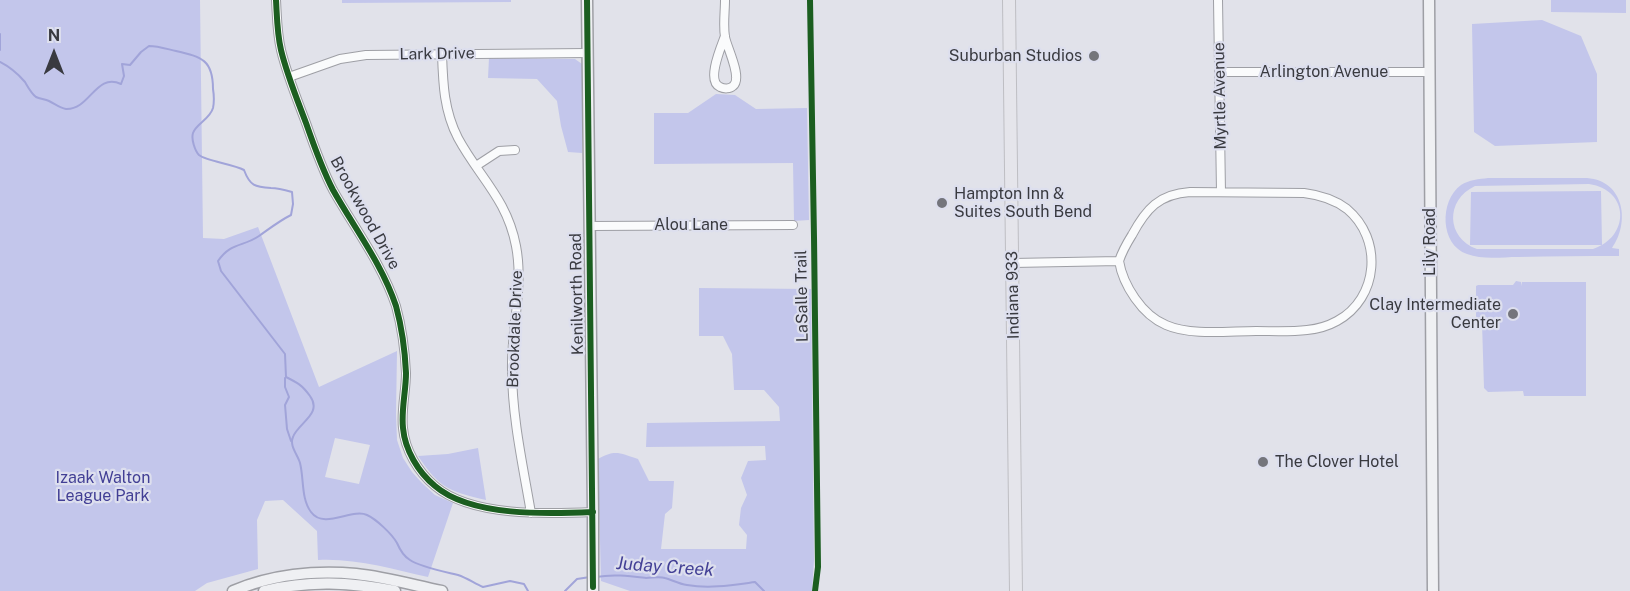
<!DOCTYPE html>
<html>
<head>
<meta charset="utf-8">
<style>
	body { margin:0 }
	#map { position:relative; width:1630px; height:591px; overflow:hidden; background:#e1e2ea; font-family:"Public Sans",sans-serif }
	canvas { display:block }
	.north { position:absolute; left:24px; top:24px; width:60px; height:60px; -webkit-text-stroke:4px #dddfee; paint-order:stroke; rotate:0deg; font-size:16px; font-weight:700; line-height:24px; text-align:center; color:#393a40 }
	.north::after { content:''; display:block; margin:auto; width:21px; height:27px; background:#393a40; clip-path:polygon(50% 0,100% 100%,50% 72%,0 100%) }
</style>
</head>
<body>
<div id="map">
<canvas width="1630" height="591"></canvas>
<div class="north">N</div>
</div>
<script>
const context = document.querySelector('canvas').getContext('2d');
context.lineJoin = 'round';
function fill(path, color) { context.fillStyle = color; context.fill(path, 'evenodd'); }
function stroke(path, color, width, dash) { context.strokeStyle = color; context.lineWidth = width; context.lineCap = dash ? 'butt' : 'round'; context.setLineDash(dash || []); context.stroke(path); }
function label(font, color, halo, rows, align = 'center') {
  context.font = font + ' "Public Sans",sans-serif'; context.lineWidth = 4.5; context.setLineDash([]); context.textBaseline = 'middle'; context.strokeStyle = halo; context.fillStyle = color; for (const [text, x, y, turn = 0] of rows) {
    context.save(); context.translate(x, y); context.rotate((+turn || 0) * Math.PI / 180); context.textAlign = isNaN(turn) ? turn : align; if (halo) context.strokeText(text, 0, 0); context.fillText(text, 0, 0); context.restore();
  }
}
const green = new Path2D(`
	M0 0H200L203 238 224 239 258 227 319 387 397 351 396 415 397 440 403 458 412 472 422 483 435 495 453 503 428 577C392 569 355 558 318 560L317 531 283 500 265 501 257 520 258 569 207 583 195 591H0ZM335 438 370 445 359 484 325 477Z
	M342 0H511V2L342 3Z
	M1551 0H1626V13L1551 12Z
	M1542 20 1581 36 1597 74V142L1495 146 1474 132 1472 24Z
	M489 58 575 59 582 64V153L568 152 561 126 557 101 537 79 488 78Z
	M716 94 735 95 756 109 807 108 809 220 794 221 793 163 654 164V113H688Z
	M1488 178H1587C1625 181 1630 223 1612 248L1619 249V256C1585 256 1552 256 1518 257 1502 257 1482 260 1467 254 1440 245 1439 201 1461 185 1469 180 1479 179 1488 178ZM1589 184C1630 190 1630 237 1593 249H1477C1446 238 1445 200 1475 186Z
	M1601 191 1602 245H1470L1471 192Z
	M1516 281 1521 282 1522 286V282H1586V396H1524L1523 391 1488 392 1484 388 1482 323H1476V286L1478 285H1513Z
	M699 288 811 289 814 560 812 591H630L601 581 598 459C615 449 620 453 638 459L649 481H674L672 508 665 514 661 549H746L747 535 739 525 741 508 747 495 741 478 748 461 766 460 765 446 646 447 647 423 780 421 779 407 764 390H734L732 354 723 336H699Z
	M478 448 486 500C449 491 440 489 418 456L448 454Z`);
const stream = new Path2D(`
	M0 34V50
	M0 62C10 67 18 74 25 82 28 87 31 93 36 97 40 99 45 99 49 101 55 104 60 108 66 109 90 110 96 72 121 84L124 76 122 64 130 65 141 52 149 46C158 46 167 49 176 51 202 57 213 60 213 89 214 95 214 103 213 108 210 119 196 124 193 133 191 139 195 151 199 155 206 161 233 164 244 170 250 186 255 187 271 188 278 188 285 190 292 192L293 204 291 215C279 221 269 229 259 236 243 247 231 242 218 261L221 271 285 354 286 377C298 383 302 385 310 396 323 414 298 423 293 437 289 446 298 455 300 463 304 478 301 499 311 512 324 530 352 508 367 515 376 519 392 534 397 543 400 550 403 556 410 560 420 567 446 572 458 575 467 578 474 583 483 587L510 581 524 584 528 591
	M285 378V387L289 397 285 405 287 429 291 441
	M596 577C613 574 629 576 646 578 652 578 659 576 665 578 672 580 679 584 687 585 710 589 733 585 755 582L764 591
	M565 591 577 579 590 577`);
const street = new Path2D(`
	M276 0C277 17 277 33 281 50 287 75 297 99 306 123 314 146 322 169 333 190 355 229 382 264 396 306 402 328 405 351 406 373 406 391 401 410 403 428 405 450 418 472 435 486 471 517 548 514 593 512
	M725 0C725 12 723 25 725 37 727 48 743 78 733 86 730 89 724 89 720 87 706 81 721 47 725 36
	M1218 0 1221 192
	M442 54C443 84 444 111 458 138 479 177 507 199 516 246 524 287 511 328 512 369 512 417 523 466 531 513
	M1219 72H1430
	M289 77 340 59 366 55 588 53
	M476 166 499 151 515 150
	M1190 192 1304 193C1320 195 1334 199 1347 209 1383 239 1379 298 1337 321 1328 326 1317 329 1307 330 1290 332 1273 331 1256 331 1229 331 1191 336 1166 325 1142 315 1123 285 1119 261 1122 252 1127 243 1132 235 1146 209 1159 194 1190 192Z
	M590 226 793 225
	M1013 263 1119 261`);
const secondary = new Path2D(`
	M587 0 593 512V591
	M1429 0 1433 591
	M233 591C271 575 315 570 356 574 385 577 413 585 442 591
	M264 591C310 580 349 582 395 591`);
const primary = new Path2D(`
	M1009 0 1016 591`);
const cycleway = new Path2D(`
	M276 0C277 17 277 33 281 50 287 75 297 99 306 123 314 146 322 169 333 190 355 229 382 264 396 306 402 328 405 351 406 373 406 391 401 410 403 428 405 450 418 472 435 486 471 517 548 514 593 512
	M587 0 593 587
	M810 0 814 237 818 567 815 591`);
const markers = [
	[1094,56,6,"#74757c"],
	[942,203,6,"#74757c"],
	[1513,314,6,"#74757c"],
	[1263,462,6,"#74757c"]
];
const streetNames = [
	["Lark Drive",437,54,-1],
	["Arlington Avenue",1324,72],
	["Myrtle Avenue",1220,96,-91],
	["Brookwood Drive",365,213,61],
	["Alou Lane",691,225],
	["Lily Road",1430,242,-90],
	["Kenilworth Road",577,294,-91],
	["Indiana 933",1013,295,-91],
	["LaSalle Trail",802,296,-91],
	["Brookdale Drive",515,329,-88]
];
const poiNames = [
	["Suburban Studios",1082,56],
	["Hampton Inn &",954,194,"left"],
	["Suites South Bend",954,212,"left"],
	["Clay Intermediate",1501,305],
	["Center",1501,323],
	["The Clover Hotel",1275,462,"left"]
];
const parkNames = [
	["Izaak Walton",103,478],
	["League Park",103,496]
];
const waterNames = [
	["Juday Creek",665,567,4]
];
fill(green, '#c3c6eb');
stroke(stream, '#a1a4d9', 2);
stroke(street, '#9e9fa5', 10);
stroke(secondary, '#9e9fa5', 13);
stroke(primary, '#bebec3', 14);
stroke(street, '#fafbfc', 8);
stroke(secondary, '#eff0f3', 10);
stroke(primary, '#e5e5eb', 12);
stroke(cycleway, '#1b5e20', 6);
for (const [x, y, r, color] of markers) { const dot = new Path2D(); dot.arc(x, y, r, 0, 2 * Math.PI); context.fillStyle = color; context.fill(dot); stroke(dot, '#dddfee', 2); }
label('16px', '#393a40', '#dddfee', streetNames);
label('16px', '#393a40', '#dddfee', poiNames, 'right');
label('16px', '#423f95', '#dddfee', parkNames);
label('italic 18px', '#434096', '#dddfee', waterNames);
</script>
</body>
</html>
